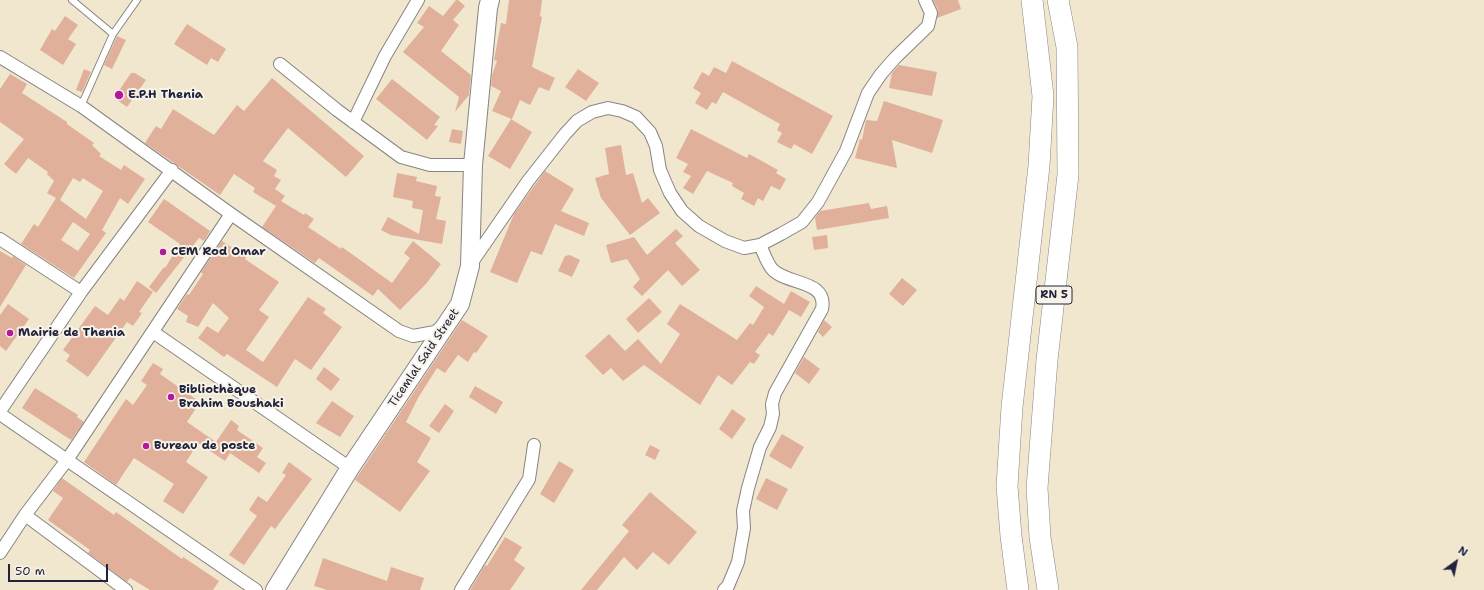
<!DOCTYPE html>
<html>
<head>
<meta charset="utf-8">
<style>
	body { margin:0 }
	#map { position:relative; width:1484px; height:590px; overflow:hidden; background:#f0e7ce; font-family:"Shantell Sans",sans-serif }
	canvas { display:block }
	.north { position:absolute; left:1436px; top:542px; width:40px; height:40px; -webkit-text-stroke:3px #f7f3e8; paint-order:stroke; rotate:33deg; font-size:11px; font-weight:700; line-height:16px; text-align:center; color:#22223b }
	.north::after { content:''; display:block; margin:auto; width:14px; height:18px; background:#22223b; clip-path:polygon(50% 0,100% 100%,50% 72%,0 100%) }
	.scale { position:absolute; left:8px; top:564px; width:100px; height:18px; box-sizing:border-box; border:2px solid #22223b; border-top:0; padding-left:5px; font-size:12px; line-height:14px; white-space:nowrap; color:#22223b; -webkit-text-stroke:3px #f7f3e8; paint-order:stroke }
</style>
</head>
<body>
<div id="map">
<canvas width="1484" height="590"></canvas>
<div class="north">N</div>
<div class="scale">50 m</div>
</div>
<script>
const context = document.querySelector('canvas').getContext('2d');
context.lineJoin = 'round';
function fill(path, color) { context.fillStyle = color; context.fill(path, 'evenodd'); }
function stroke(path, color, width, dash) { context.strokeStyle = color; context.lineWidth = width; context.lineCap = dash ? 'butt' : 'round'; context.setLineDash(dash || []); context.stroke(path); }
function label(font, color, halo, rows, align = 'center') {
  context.font = font + ' "Shantell Sans",sans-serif'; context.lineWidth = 4; context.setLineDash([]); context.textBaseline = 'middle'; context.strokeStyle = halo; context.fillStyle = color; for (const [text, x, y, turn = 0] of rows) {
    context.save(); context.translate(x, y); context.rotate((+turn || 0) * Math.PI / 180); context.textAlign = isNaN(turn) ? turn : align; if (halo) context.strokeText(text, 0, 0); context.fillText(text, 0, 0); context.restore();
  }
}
const building = new Path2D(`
	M456 0H458L465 6 453 20 459 25 441 51 471 75 469 95 455 112 459 97 403 52 424 27 417 23 429 6 443 16Z
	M509 0H542L540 16 542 17 532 67 555 78 549 91 539 87 530 105 520 100 512 119 492 111 501 91 491 86 492 75 497 61 494 60 501 23 506 24Z
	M933 0H958L961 9 937 18 938 10Z
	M65 16 78 25 68 39 76 44 63 65 40 50 52 29 55 31Z
	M187 24 226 49 218 62 211 58 207 65 174 44Z
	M117 36 126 40 112 69 104 65Z
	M732 61 833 116 812 154 794 144 791 149 777 142 782 133 777 130 780 124 723 92 716 104 712 102 707 110 695 103 701 93 693 88 702 72 709 76 714 67 726 73Z
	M899 65 937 72 932 96 889 88 892 73Z
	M84 69 91 72 82 92 76 90Z
	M578 69 599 83 586 101 565 87Z
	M131 73H135L146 80 127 107 114 98Z
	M10 74 27 84 22 93 67 122V124L94 143 92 145 101 154 99 156 121 170 124 165 145 179 128 204 120 198 102 230 106 233 74 278 21 244 34 224 38 227 56 198 47 193 54 181 47 174 48 172 28 158 16 174 4 164 24 139 0 122V89ZM73 178 80 182 83 178 103 191 86 219 60 200ZM73 222 90 234 78 251 61 240Z
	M272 78 364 156 346 177 288 128 263 161 277 170 274 176 281 180 275 189 285 196 281 201 304 215 305 213 314 219 308 227 341 249 342 247 392 283 410 258 404 253 413 241 441 264 426 284 400 310 378 289 373 296 319 258 315 263 262 227 276 206 253 192 255 188 234 174 220 195 145 143 156 126 161 129 173 109 214 135 237 105 244 111Z
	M392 79 440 117 434 125 438 126 427 140 376 99Z
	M884 101 943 120 932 153 892 140 897 168 855 158 860 139 862 140 866 120 877 121Z
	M511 119 532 132 510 169 488 156Z
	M452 129 463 131 461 144 449 142Z
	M691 129 747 158 749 154 778 170 776 173 786 179 780 190 771 186 763 201 758 198 754 206 741 199 744 193 732 186 733 183 707 171 693 194 683 188 691 176 683 172 688 164 676 158Z
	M621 145 626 175 633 173 642 203 648 198 660 213 630 235 601 198 595 178 609 174 605 148Z
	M545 171 574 189 561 211 589 223 584 236 555 224 542 255 531 251 517 283 490 272 514 214Z
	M397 173 417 177 416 181 437 186 435 196 441 197 436 219 446 221 442 244 391 235 381 230 388 217 419 234 423 210 412 208 413 201 393 197Z
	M164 199 210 231 204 241 199 238 156 293 149 287 164 267 165 268 180 244 148 222Z
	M869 203 871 209 887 206 889 218 817 230 815 218 820 211Z
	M676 229 683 236 675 243 700 270 682 286 668 270 642 296 633 287 640 279 627 259 611 263 606 245 634 237 647 255Z
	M827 235 828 248 814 250 812 237Z
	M222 241 246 257 245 259 279 282 259 310 269 317 246 350 263 362 308 297 326 309 323 313 342 327 311 370 295 359 277 387 227 354 224 357 198 338 207 326 218 333 229 318 213 303 198 327 186 322 188 316 177 309 187 294 189 295 203 274 201 272Z
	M0 251 12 258 13 256 26 265 0 307Z
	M570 255 580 260 572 277 558 271 565 256Z
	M902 278 917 290 903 306 889 294Z
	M137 281 153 292 139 312 142 313 133 326 127 322 88 377 66 361 70 355 63 350 95 306 108 315 120 298 124 301Z
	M756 286 784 304 791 291 810 302 801 317 789 310 773 336 769 333 755 352 760 355 754 364 750 362 732 385 718 375 700 405 644 365 623 381 611 368 603 375 585 356 609 334 625 351 638 339 661 364 680 334 667 324 680 304 737 340 750 323 753 325 764 307 749 296Z
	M649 298 662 312 638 333 626 319Z
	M8 304 29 319 6 351 0 346V315Z
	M462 320 488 336 476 353 474 352 468 362 458 355 445 373 437 368 418 398 406 422 431 438 417 462 430 471 400 512 355 480Z
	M824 320 832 327 823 337 818 332Z
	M804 357 820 369 809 384 795 373Z
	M153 363 163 369 160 374 200 402 187 422 216 442 231 420 239 426 237 430 263 448 257 457 266 463 259 473 230 453 225 461 198 443 186 462 208 477 183 514 163 501 174 484 134 458 116 485 84 462 126 399 133 405 147 385 141 381Z
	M324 367 340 379 331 391 316 379Z
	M475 386 503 402 496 414 469 397Z
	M35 388 78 415 77 417 84 422 71 440 22 408Z
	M332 401 354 416 340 437 316 423Z
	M445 404 454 411 439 433 429 426Z
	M732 409 746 419 732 439 719 429Z
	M782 434 804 447 791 469 769 456Z
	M650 445 660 450 655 460 645 455Z
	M559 461 574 470 554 503 540 494Z
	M289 462 312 479 275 529 271 526 244 565 229 555 257 516 249 510 258 496 267 502 286 475 282 473Z
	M62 478 114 515 116 512 182 559 183 557 219 581 213 590H150L130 578 127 582 88 553 90 550 48 520 63 498 53 491Z
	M766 478 788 489 777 510 756 499Z
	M650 492 697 532 669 565 653 552 637 570 624 557 597 590H581L629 531 622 525Z
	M505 537 522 547 514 560 525 568 510 590H470L485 565 487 566Z
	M323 558 387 581 391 567 424 578 420 590H327L314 586Z`);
const service = new Path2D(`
	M72 0 113 34 81 106
	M113 34 137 0`);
const minor = new Path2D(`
	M0 57 81 106 231 214 399 331 413 336 435 332 444 325
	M280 64 337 110 401 157 430 165H473
	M353 122 385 56 418 0
	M0 239 81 292
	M470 265 528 181 565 134 577 121 592 112 608 108 622 111 636 117 650 132 656 146 660 170 670 193 682 211 699 226 725 241 744 248 760 245 781 234 802 222 818 202 846 151 868 93 881 74 895 58 928 26 931 13 925 0
	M153 332 350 468
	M0 411 81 292 172 170
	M0 414 256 590
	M25 515 126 590
	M0 553 25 515 67 460 231 214
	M461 590 529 479 534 445
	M724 590 728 586 738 562 744 528 743 511 748 488 760 447 770 427 773 414 772 404 775 393 822 309C828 280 788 285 773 270 767 264 764 253 760 245`);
const secondary = new Path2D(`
	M275 590 350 468 460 304 470 266 473 165 488 8 490 0`);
const trunk = new Path2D(`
	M1018 590 1011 536 1007 486 1012 407 1039 166 1043 96 1032 0
	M1048 590 1040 537 1037 488 1047 360 1068 175 1067 47 1058 0`);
const markers = [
	[119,95,5,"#b5179e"],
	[163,252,4,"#b5179e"],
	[10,333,4,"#b5179e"],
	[171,397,4,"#b5179e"],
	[146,446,4,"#b5179e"]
];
const shields = [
	[1054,295,36]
];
const shieldNames = [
	["RN 5",1054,295]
];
const poiNames = [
	["E.P.H Thenia",128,95],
	["CEM Rod Omar",171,252],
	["Mairie de Thenia",18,333],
	["Bibliothèque",179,390],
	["Brahim Boushaki",179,404],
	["Bureau de poste",154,446]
];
const streetNames = [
	["Ticemlal Said Street",424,358,-56]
];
fill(building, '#e1b09b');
stroke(service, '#898484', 8);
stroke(minor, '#898484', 14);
stroke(secondary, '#898484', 20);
stroke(trunk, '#898484', 22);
stroke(service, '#fff', 6);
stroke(minor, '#fff', 12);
stroke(secondary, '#fff', 18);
stroke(trunk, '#fff', 21);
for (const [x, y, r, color] of markers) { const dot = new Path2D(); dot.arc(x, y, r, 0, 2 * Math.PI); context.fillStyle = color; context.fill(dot); stroke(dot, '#f7f3e8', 1.5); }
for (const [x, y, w] of shields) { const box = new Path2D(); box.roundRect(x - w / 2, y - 9, w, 18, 3); context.fillStyle = '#f7f3e8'; context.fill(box); stroke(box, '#22223b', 1); }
label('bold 11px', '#22223b', null, shieldNames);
label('bold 12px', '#22223b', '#f7f3e8', poiNames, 'left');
label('12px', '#22223b', '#f7f3e8', streetNames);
</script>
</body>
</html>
